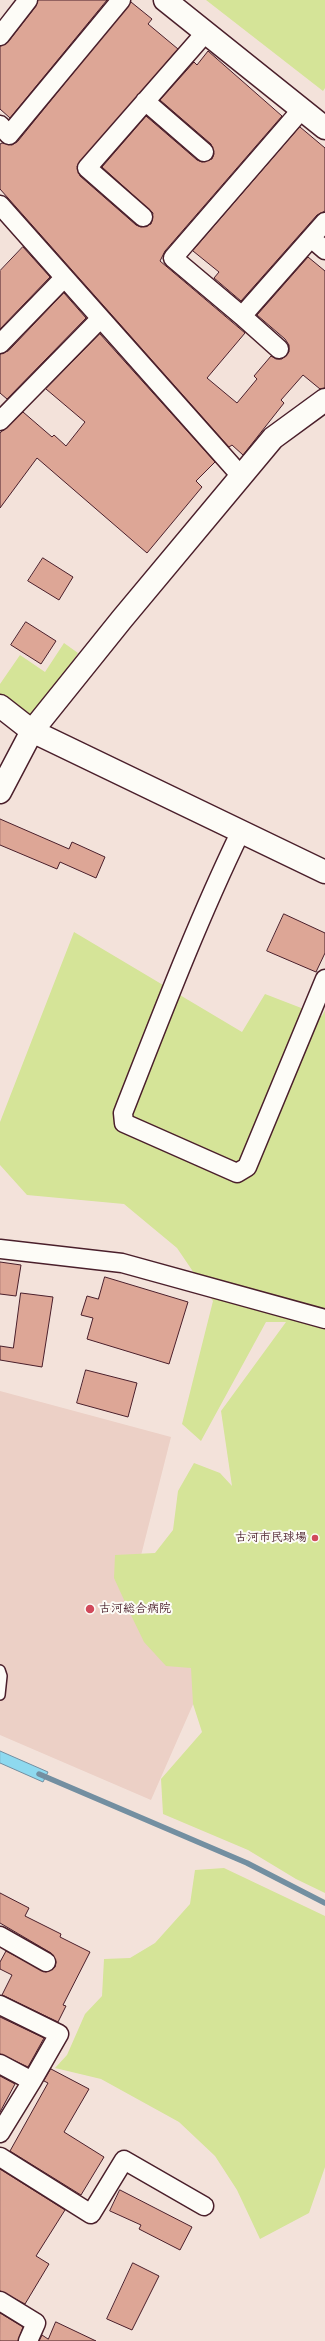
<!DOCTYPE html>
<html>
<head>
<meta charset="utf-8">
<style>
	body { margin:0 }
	canvas { display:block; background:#f3e2da }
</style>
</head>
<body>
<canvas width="325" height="2341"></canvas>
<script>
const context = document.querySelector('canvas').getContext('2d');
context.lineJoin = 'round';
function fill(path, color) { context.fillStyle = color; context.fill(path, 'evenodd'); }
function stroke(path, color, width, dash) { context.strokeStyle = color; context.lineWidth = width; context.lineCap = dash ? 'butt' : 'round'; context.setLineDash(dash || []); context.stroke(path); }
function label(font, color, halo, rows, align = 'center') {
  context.font = font + ' "Balsamiq Sans","Klee One",sans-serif'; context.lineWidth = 4; context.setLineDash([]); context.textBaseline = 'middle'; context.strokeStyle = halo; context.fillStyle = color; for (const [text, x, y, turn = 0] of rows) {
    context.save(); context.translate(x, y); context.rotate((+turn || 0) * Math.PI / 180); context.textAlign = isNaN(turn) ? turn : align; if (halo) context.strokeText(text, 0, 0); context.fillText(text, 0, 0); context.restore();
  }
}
const built = new Path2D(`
	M0 1391 171 1437 132 1591 227 1627 151 1800 0 1735Z`);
const green = new Path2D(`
	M206 0H325V88L323 91Z
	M64 643 78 653 31 723 0 702V684L20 655 45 672Z
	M74 932 242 1032 265 994 322 1016 325 1010V1893L296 1879 248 1850 163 1814 161 1779 202 1732 193 1704 191 1668 166 1666 144 1642 130 1613 114 1578 115 1555 155 1553 173 1530 178 1491 194 1463 220 1473 232 1486 221 1411 286 1322H266L201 1441 182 1424 213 1301 177 1248 124 1204 27 1195 0 1165V1122Z
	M224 1868 325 1916V2167L309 2213 260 2239 237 2190 215 2156 179 2122 101 2079 55 2068 67 2055 85 2014 102 1996 104 1959 130 1958 155 1943 190 1904 195 1870Z`);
const water = new Path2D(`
	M0 1751 48 1772 43 1782 0 1763Z`);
const stream = new Path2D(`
	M39 1774 247 1863 325 1903`);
const building = new Path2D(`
	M38 0H107L10 118 0 109V46L8 42 36 6Z
	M131 2 152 19 148 24 178 49 77 166 80 176 136 225 141 227 151 224 153 213 102 167 146 116 197 160 202 162 212 159 214 154 211 144 160 100 194 62 197 65 208 51 282 116 165 251 160 261 245 333 207 378 237 403 257 379 254 376 271 356 276 359H282L289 352V345L285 339 257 315 308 257 325 271V388L320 389 303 375 281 400 284 403 243 455 232 445 229 447 0 189V144L2 143 12 145 17 142Z
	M300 127 325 148V211L317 215 241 301 214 278 219 272 193 251Z
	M23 247 50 277 0 329V271Z
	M64 293 86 318 7 399 0 393V354L8 351Z
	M100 334 215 462 196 481 202 487 147 553 37 458 0 508V433L23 412 52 437 54 435 66 446 85 422 46 389Z
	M43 558 73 577 59 600 28 581Z
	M26 622 56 641 41 664 11 645Z
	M0 819 69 849 72 842 105 857 96 878 60 862 57 869 0 845Z
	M284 914 325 933V953L316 972 267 951Z
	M0 1262 21 1265 16 1296 0 1294Z
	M105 1277 188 1302 169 1364 87 1339 93 1318 81 1315 87 1296 98 1299Z
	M21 1293 53 1297 42 1367 0 1360V1346L13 1348Z
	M86 1370 137 1383 128 1417 77 1403Z
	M0 1893 29 1908 25 1916 61 1934 60 1937 90 1952 63 2005 66 2006 58 2022 2 1995 12 1975 0 1969V1962L6 1951 46 1972 55 1967 56 1962 51 1953 0 1923Z
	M0 2017 44 2038 28 2067 0 2054Z
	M51 2069 89 2089 64 2132 104 2157 81 2195 10 2151 48 2083 44 2081Z
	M0 2076 15 2084 0 2112Z
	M0 2169 65 2210 36 2256 49 2264 25 2304 0 2291Z
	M120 2190 192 2227 180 2250 139 2229 141 2225 110 2211Z
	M133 2263 159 2276 132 2330 107 2319Z
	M0 2313 23 2327 18 2341H0Z
	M56 2322 96 2341H39L42 2335 48 2339Z`);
const lane = new Path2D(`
	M0 1670 2 1676 0 1695`);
const street = new Path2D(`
	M0 36 28 0
	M145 101 204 152
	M0 125 9 135 121 0
	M0 205 241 476
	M143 217 87 168 206 32
	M311 238 325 250
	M242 316 173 258 302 109
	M0 344 64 278
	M279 349 242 316 325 222
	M0 421 100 319
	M240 833C196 924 160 1019 123 1113L124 1123 237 1173 247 1167 325 979
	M0 1249 122 1263 325 1319
	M0 1936 46 1962
	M0 2005 59 2034 32 2081
	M0 2064 32 2081 0 2133
	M0 2157 91 2214 124 2160 204 2206
	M0 2301 36 2323 28 2341`);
const secondary = new Path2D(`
	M165 0 325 128
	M0 706 32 731 325 872
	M0 792 32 731 122 619 273 438 325 400`);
const markers = [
	[315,1538,4,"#d1495b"],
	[90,1609,5,"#d1495b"]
];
const poiNames = [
	["古河市民球場",307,1538],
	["古河総合病院",99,1609,"left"]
];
fill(built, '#ecd0c6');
fill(green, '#d5e498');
fill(water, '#8ed9ef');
stroke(water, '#738fa1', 1);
stroke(stream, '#738fa1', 5.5);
fill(building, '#dda696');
stroke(building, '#4a1f2b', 1);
stroke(lane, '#4a1f2b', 12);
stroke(street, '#4a1f2b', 21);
stroke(secondary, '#4a1f2b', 25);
stroke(lane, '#fdfcf7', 9);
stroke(street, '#fdfcf7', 18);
stroke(secondary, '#fdfcf7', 22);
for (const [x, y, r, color] of markers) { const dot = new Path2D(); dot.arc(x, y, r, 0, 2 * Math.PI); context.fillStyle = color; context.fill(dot); stroke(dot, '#fdfcf7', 1.5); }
label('bold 12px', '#4a1f2b', '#fdfcf7', poiNames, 'right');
</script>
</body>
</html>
